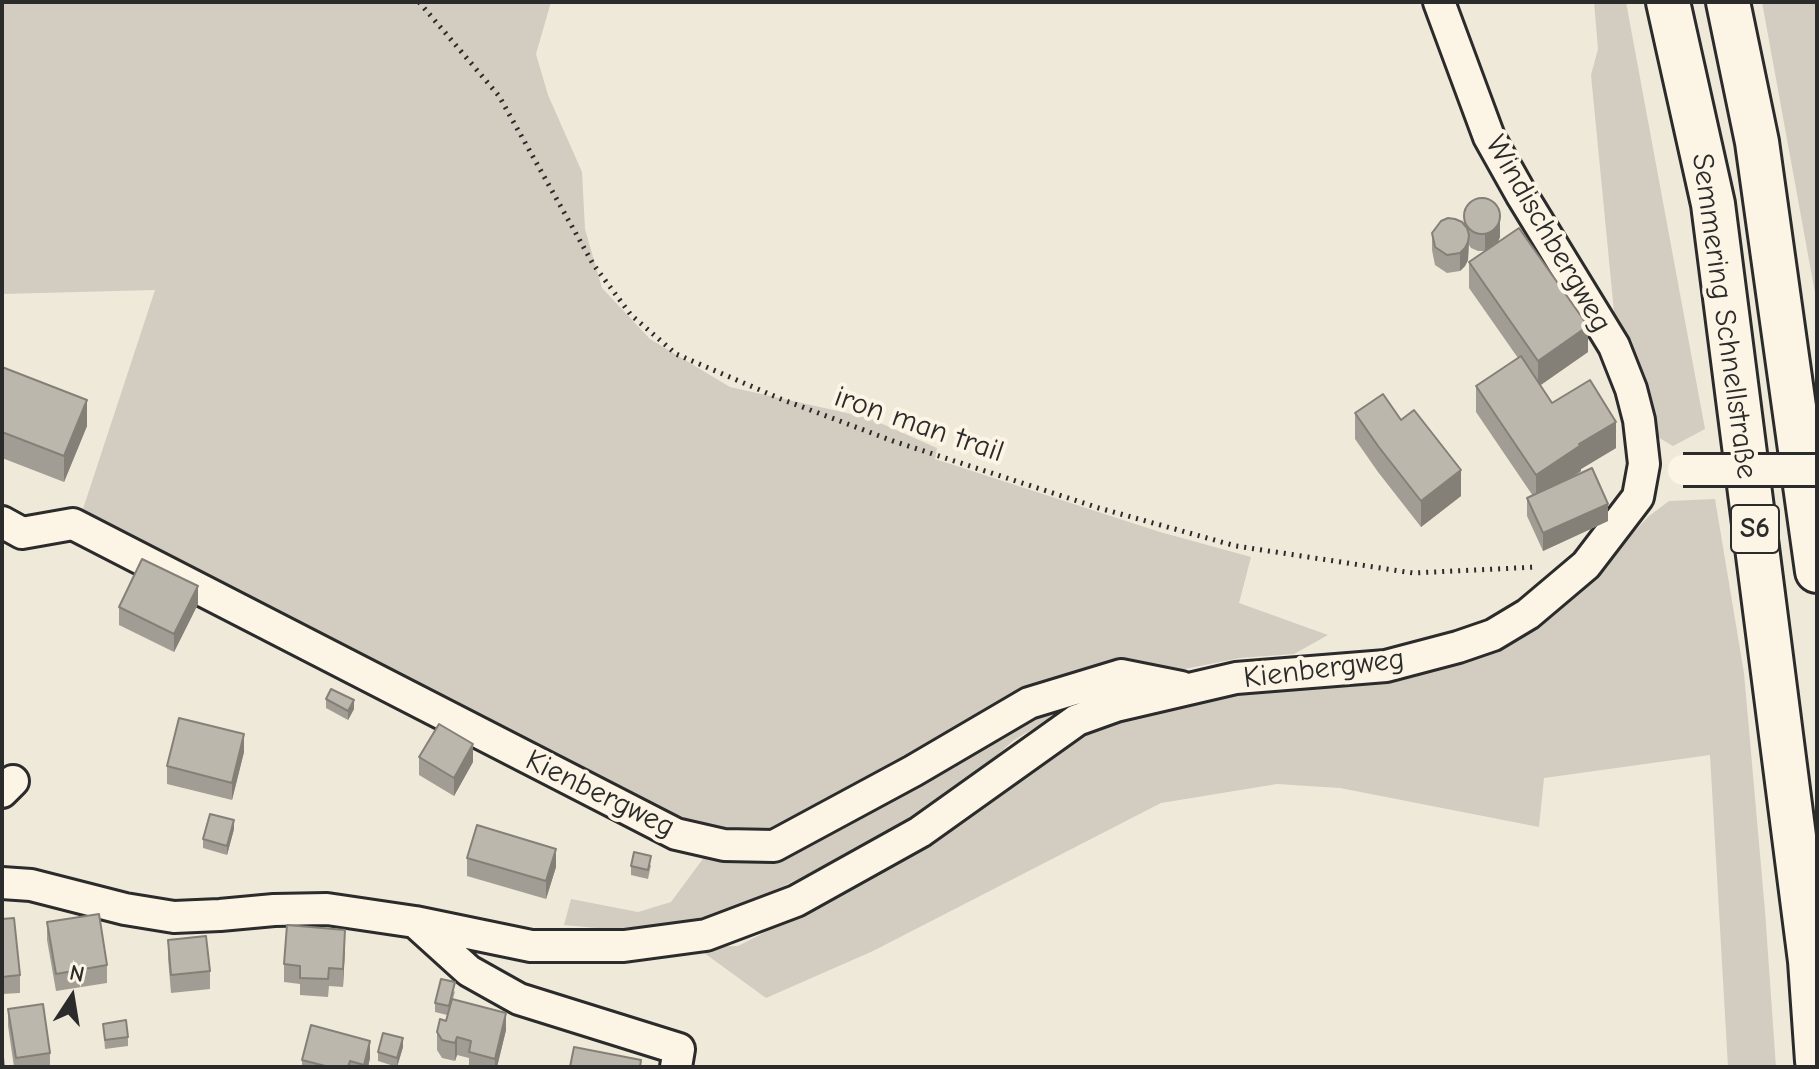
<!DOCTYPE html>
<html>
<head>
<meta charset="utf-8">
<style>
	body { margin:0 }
	#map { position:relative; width:1819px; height:1069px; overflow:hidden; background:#efe9da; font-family:"Comic Neue",sans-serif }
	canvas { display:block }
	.frame { position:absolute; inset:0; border:4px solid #2b2b2b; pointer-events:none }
	.north { position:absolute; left:32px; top:957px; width:80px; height:80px; -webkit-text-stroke:6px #fcf5e5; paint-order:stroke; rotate:12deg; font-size:22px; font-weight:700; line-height:32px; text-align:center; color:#2b2b2b }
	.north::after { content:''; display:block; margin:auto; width:28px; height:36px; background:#2b2b2b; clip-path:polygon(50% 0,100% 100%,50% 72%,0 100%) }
</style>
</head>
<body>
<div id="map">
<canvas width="1819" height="1069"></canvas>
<div class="frame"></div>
<div class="north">N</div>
</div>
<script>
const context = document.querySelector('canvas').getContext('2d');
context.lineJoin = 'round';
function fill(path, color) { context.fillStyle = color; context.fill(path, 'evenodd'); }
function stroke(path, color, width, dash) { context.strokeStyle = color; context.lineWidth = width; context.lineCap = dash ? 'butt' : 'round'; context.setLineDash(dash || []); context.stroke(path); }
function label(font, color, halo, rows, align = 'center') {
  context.font = font + ' "Comic Neue",sans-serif'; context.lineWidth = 8; context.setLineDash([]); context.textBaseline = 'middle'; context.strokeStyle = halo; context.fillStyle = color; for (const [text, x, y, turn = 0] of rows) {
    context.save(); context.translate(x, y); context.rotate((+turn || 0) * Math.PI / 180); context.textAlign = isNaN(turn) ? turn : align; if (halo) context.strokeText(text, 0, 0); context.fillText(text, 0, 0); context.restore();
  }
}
const green = new Path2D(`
	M2 2H551L536 54 548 95 582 172 585 229 602 288 650 339 730 387 869 418 937 448 935 459 1160 532 1251 557 1239 603 1328 635 1294 654 1240 658 1175 671 1131 692 1062 712 1014 740 960 788 905 828 823 866 761 898 698 921 639 928 607 929 564 925 571 899 638 912 671 902 722 833 679 826 81 515 155 290 2 294Z
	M1594 2H1626L1705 429 1673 446 1656 436 1645 375 1615 322 1591 75 1598 49Z
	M1762 2H1817V304Z
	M1715 499 1744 673 1765 911 1776 1067H1728L1710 755 1544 778 1539 827 1340 788 1277 784 1161 803 873 951 766 998 696 947 738 946 797 916 876 872 996 797 1087 733 1168 708 1262 686 1387 676 1464 662 1531 628 1599 563 1628 538 1649 516 1669 501Z`);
const path = new Path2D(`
	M419 2 499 96 593 264 631 315 676 354 781 399 893 441 1099 508 1236 546 1413 573 1537 567`);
const minor = new Path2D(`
	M2 522 22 533 73 524 676 834 724 845 774 846 913 771 1029 703 1121 675 1181 687
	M2 792 13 781
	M2 883 31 885 125 909 174 917 220 915 274 910 327 909 415 922 531 946H624L706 935 796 901 920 832 1077 720 1116 706 1236 678 1386 666 1458 647 1493 635 1528 614 1586 565 1638 497 1644 464 1639 420 1631 389 1614 346 1521 194 1489 137 1439 2
	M416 923 469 971 519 999 679 1049 676 1067`);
const highway = new Path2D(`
	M1668 2 1713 204 1810 961 1817 1061
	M1728 2 1757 142 1817 571`);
const minorBridge = new Path2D(`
	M1683 470H1817`);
const wall = new Path2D(`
	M1465 213 1500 237 1498 242 1588 352 1540 385 1552 403 1616 448 1581 469V471L1570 478 1608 521 1543 551 1527 516V498L1533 496 1476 412V386L1518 358 1469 288V262L1485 251H1478L1471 248 1469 245 1468 260 1465 266 1460 271 1447 273 1435 265 1432 250V233L1465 225Z
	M2 367 87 426 64 482 2 458Z
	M1355 413 1401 420 1461 496 1421 527 1378 472 1355 439Z
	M198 604 174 652 119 625V607Z
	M326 699 354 709 348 720 326 708Z
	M244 752 232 800 167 784V766Z
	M419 757 473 762 454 796 419 775Z
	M234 829 227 855 203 848V839Z
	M467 858 556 867 546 899 467 876Z
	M651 865 648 879 631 875V866Z
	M2 919 20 975V993L2 994Z
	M47 922 107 965V983L56 991 47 940Z
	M168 940 210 971V989L171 993 168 958Z
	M345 947 343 987 329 986 328 997 300 995V984L284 982V964Z
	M455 991 453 999 506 1030 497 1067H469V1058L457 1055 455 1061 442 1058 437 1050V1032L446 1021 447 1015 435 1012V1003Z
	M8 1009 50 1053V1067H14L8 1026Z
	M103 1024 128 1037V1046L105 1049Z
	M403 1047 397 1067 378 1061V1052Z
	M370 1058 368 1067H302V1060Z`);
const shadedWall = new Path2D(`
	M1500 219V237L1497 244 1485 251V234Z
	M1469 235 1468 260 1465 266 1460 271V253Z
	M1588 326V352L1538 387V361Z
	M87 400V426L64 482V456Z
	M1616 422V448L1581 469V471L1536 501V475L1579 444Z
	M1461 470V496L1421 527V501Z
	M1608 504V521L1543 551V533Z
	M198 586V604L174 652V634Z
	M354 700V709L348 720V711Z
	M244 734V752L232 800V783Z
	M473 744V762L454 796V778Z
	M234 820V829L227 855V846Z
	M556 849V867L546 899V881Z
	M345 930V947L343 987V969Z
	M506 1013V1030L497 1067H495V1059Z
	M457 1037V1055L455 1061V1043Z
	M403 1038V1047L397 1067V1058Z
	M370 1041V1058L368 1067H364Z`);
const building = new Path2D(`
	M1464 216a18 18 0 1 1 36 0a18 18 0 1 1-36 0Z
	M1448 218 1455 219 1462 222 1467 228 1469 235 1468 242 1465 248 1460 253 1447 255 1435 247 1432 233 1441 221Z
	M1519 228 1588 326 1538 361 1469 262Z
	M1521 356 1552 403 1590 380 1616 422 1579 444 1581 445 1536 475 1476 386Z
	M2 367 87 400 64 456 2 432Z
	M1383 394 1401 420 1414 410 1461 470 1421 501 1378 446 1355 413Z
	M1592 468 1608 504 1543 533 1527 498Z
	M142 559 198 586 174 634 119 607Z
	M331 689 354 700 348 711 326 699Z
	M179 718 244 734 232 783 167 766Z
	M439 724 473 744 454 778 419 757Z
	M210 814 234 820 227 846 203 839Z
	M477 825 556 849 546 881 467 858Z
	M634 852 651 856 648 870 631 866Z
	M99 914 107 965 56 974 47 922Z
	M14 918 20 975 2 977V919Z
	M287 925 345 930 343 969 329 968 328 979 300 978V966L284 964Z
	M206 936 210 971 171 975 168 940Z
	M441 979 455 982 449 1006 435 1003Z
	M452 999 506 1013 495 1059 469 1052 471 1041 457 1037 455 1043 442 1040 437 1032 440 1019 446 1021Z
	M43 1004 50 1053 16 1058 8 1009Z
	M126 1020 128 1037 105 1040 103 1024Z
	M311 1025 370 1041 364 1065 350 1061 348 1067H329L302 1060Z
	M383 1033 403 1038 397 1058 378 1052Z
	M2 1046 4 1067H2Z
	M574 1047 641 1060 640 1067H570Z`);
const shields = [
	[1755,529,48]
];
const shieldNames = [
	["S6",1755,529]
];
const streetNames = [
	["Windischbergweg",1548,234,60],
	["Semmering Schnellstraße",1724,316,82],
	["iron man trail",919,425,19],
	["Kienbergweg",1324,669,-7],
	["Kienbergweg",600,794,26]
];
fill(green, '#d2cdc0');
stroke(minor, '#2b2b2b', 36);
stroke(highway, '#2b2b2b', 48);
stroke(path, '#2b2b2b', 5, [2, 6]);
stroke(minor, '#fcf5e5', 30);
stroke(highway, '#fcf5e5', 42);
stroke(minorBridge, '#2b2b2b', 36, []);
stroke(minorBridge, '#fcf5e5', 30);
fill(wall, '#a29d94');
fill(shadedWall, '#848078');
fill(building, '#bcb7ac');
stroke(building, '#848078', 2);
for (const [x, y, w] of shields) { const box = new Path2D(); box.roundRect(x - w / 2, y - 24, w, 48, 6); context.fillStyle = '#fcf5e5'; context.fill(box); stroke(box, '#2b2b2b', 2); }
label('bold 28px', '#2b2b2b', null, shieldNames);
label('30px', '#2b2b2b', '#fcf5e5', streetNames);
</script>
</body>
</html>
